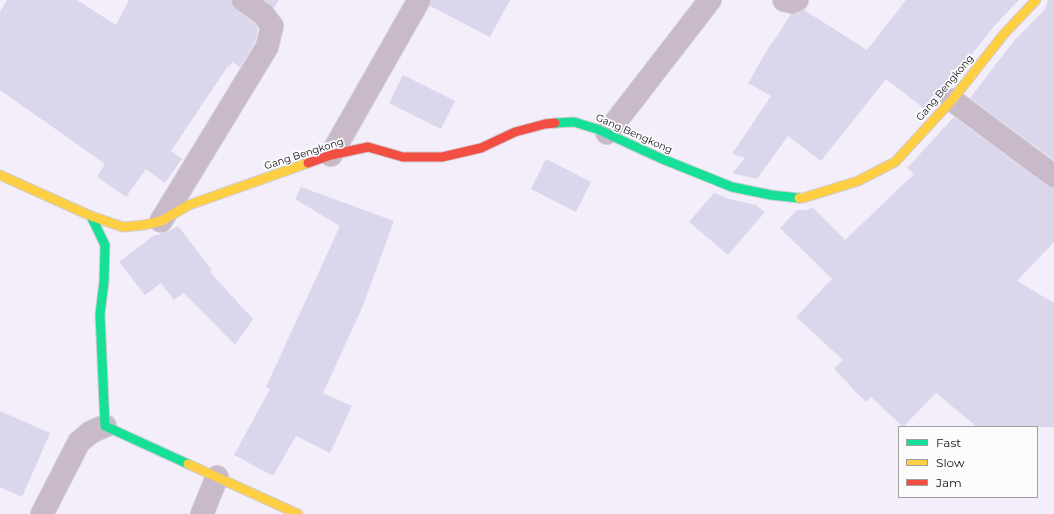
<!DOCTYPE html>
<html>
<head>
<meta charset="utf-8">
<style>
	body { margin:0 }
	#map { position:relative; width:1054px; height:514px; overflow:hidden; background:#f3eef9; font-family:Montserrat,sans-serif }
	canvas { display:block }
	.legend { position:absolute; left:898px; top:426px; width:140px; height:72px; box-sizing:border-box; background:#fcfcfc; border:1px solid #a09ea2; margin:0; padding:5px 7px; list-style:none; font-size:12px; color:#16121c }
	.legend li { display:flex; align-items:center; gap:8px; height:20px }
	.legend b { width:20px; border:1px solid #a09ea2 }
</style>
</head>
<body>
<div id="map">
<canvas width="1054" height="514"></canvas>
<ul class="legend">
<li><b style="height:5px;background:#16e098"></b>Fast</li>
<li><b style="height:5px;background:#ffcf43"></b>Slow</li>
<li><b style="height:5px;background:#f24e42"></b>Jam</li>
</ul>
</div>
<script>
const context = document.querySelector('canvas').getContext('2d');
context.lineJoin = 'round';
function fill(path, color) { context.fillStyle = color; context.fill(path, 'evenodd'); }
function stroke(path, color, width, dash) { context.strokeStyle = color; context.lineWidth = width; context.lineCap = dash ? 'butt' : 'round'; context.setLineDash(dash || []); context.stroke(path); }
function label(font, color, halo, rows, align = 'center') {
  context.font = font + ' Montserrat,sans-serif'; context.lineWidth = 3.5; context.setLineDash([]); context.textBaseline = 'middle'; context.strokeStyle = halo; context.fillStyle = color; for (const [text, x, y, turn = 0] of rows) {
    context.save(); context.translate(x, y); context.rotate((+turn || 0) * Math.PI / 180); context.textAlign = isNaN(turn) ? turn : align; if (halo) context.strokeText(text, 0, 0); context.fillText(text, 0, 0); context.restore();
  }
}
const building = new Path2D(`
	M7 0H77L116 25 129 0H231L232 6 236 10 254 23 258 29 255 42 240 67 232 62 229 67 228 66 171 151 182 159 165 183 146 169 126 197 97 177 105 164 0 90V12Z
	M265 0H279L274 8Z
	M431 0H510L490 37 430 6Z
	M906 0H1019L994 26 942 92 926 110 886 79 821 161 788 136 757 179 732 173 745 158 732 154 771 96 748 83 772 42H773L791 14H797L804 10 867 50Z
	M1048 0H1054V160L970 98 1013 42 1045 9Z
	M403 75 455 101 441 129 389 103Z
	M954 117 1047 186 1054 188V242L1017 281 1054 303V427H977L936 393 903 427 871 397 866 402 849 385V384L834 369 843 360 796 317 832 279 780 228 797 210H806L813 208 845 240 914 174 907 168Z
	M546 159 591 182 576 212 531 189Z
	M301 187 394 221 362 308 323 393 352 406 330 453 296 436 273 476 234 455 270 389 266 387 340 226 295 199Z
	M714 193 729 199 756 205 765 212 728 255 689 222Z
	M178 226 212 270 210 272 253 319 235 345 184 293 174 300 161 283 145 295 119 262 153 236 167 232Z
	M0 411 50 433 22 497 0 487Z`);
const street = new Path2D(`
	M784 0 792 2 797 0
	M952 100 1054 176
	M607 133 710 0
	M331 155 419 0
	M161 221 267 47 272 26 263 14 243 0
	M42 514 79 442 91 432 105 426
	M202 514 217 477`);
const fast = new Path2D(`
	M555 123 574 122 597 129 660 158 732 187 771 195 799 198
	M91 216 105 245 104 282 100 314 105 426 188 464`);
const slow = new Path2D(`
	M0 175 91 216 123 227 144 225 161 221 189 205 308 163
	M799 198H803L858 181 895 162 952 100 1004 34 1036 0
	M188 464 298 514`);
const jam = new Path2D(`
	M308 163 331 155 368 147 403 157H442L481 148 515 132 545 124 555 123`);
const streetNames = [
	["Gang Bengkong",945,88,-50],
	["Gang Bengkong",634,134,24],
	["Gang Bengkong",304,154,-18]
];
fill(building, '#dad7ec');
stroke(street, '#d0ccd5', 24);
stroke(fast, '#d0ccd5', 11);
stroke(slow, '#d0ccd5', 11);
stroke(jam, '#d0ccd5', 11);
stroke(street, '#c8bac9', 22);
stroke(fast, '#16e098', 9);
stroke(slow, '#ffcf43', 9);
stroke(jam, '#f24e42', 9);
label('10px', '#16121c', '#fcfcfc', streetNames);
</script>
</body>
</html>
